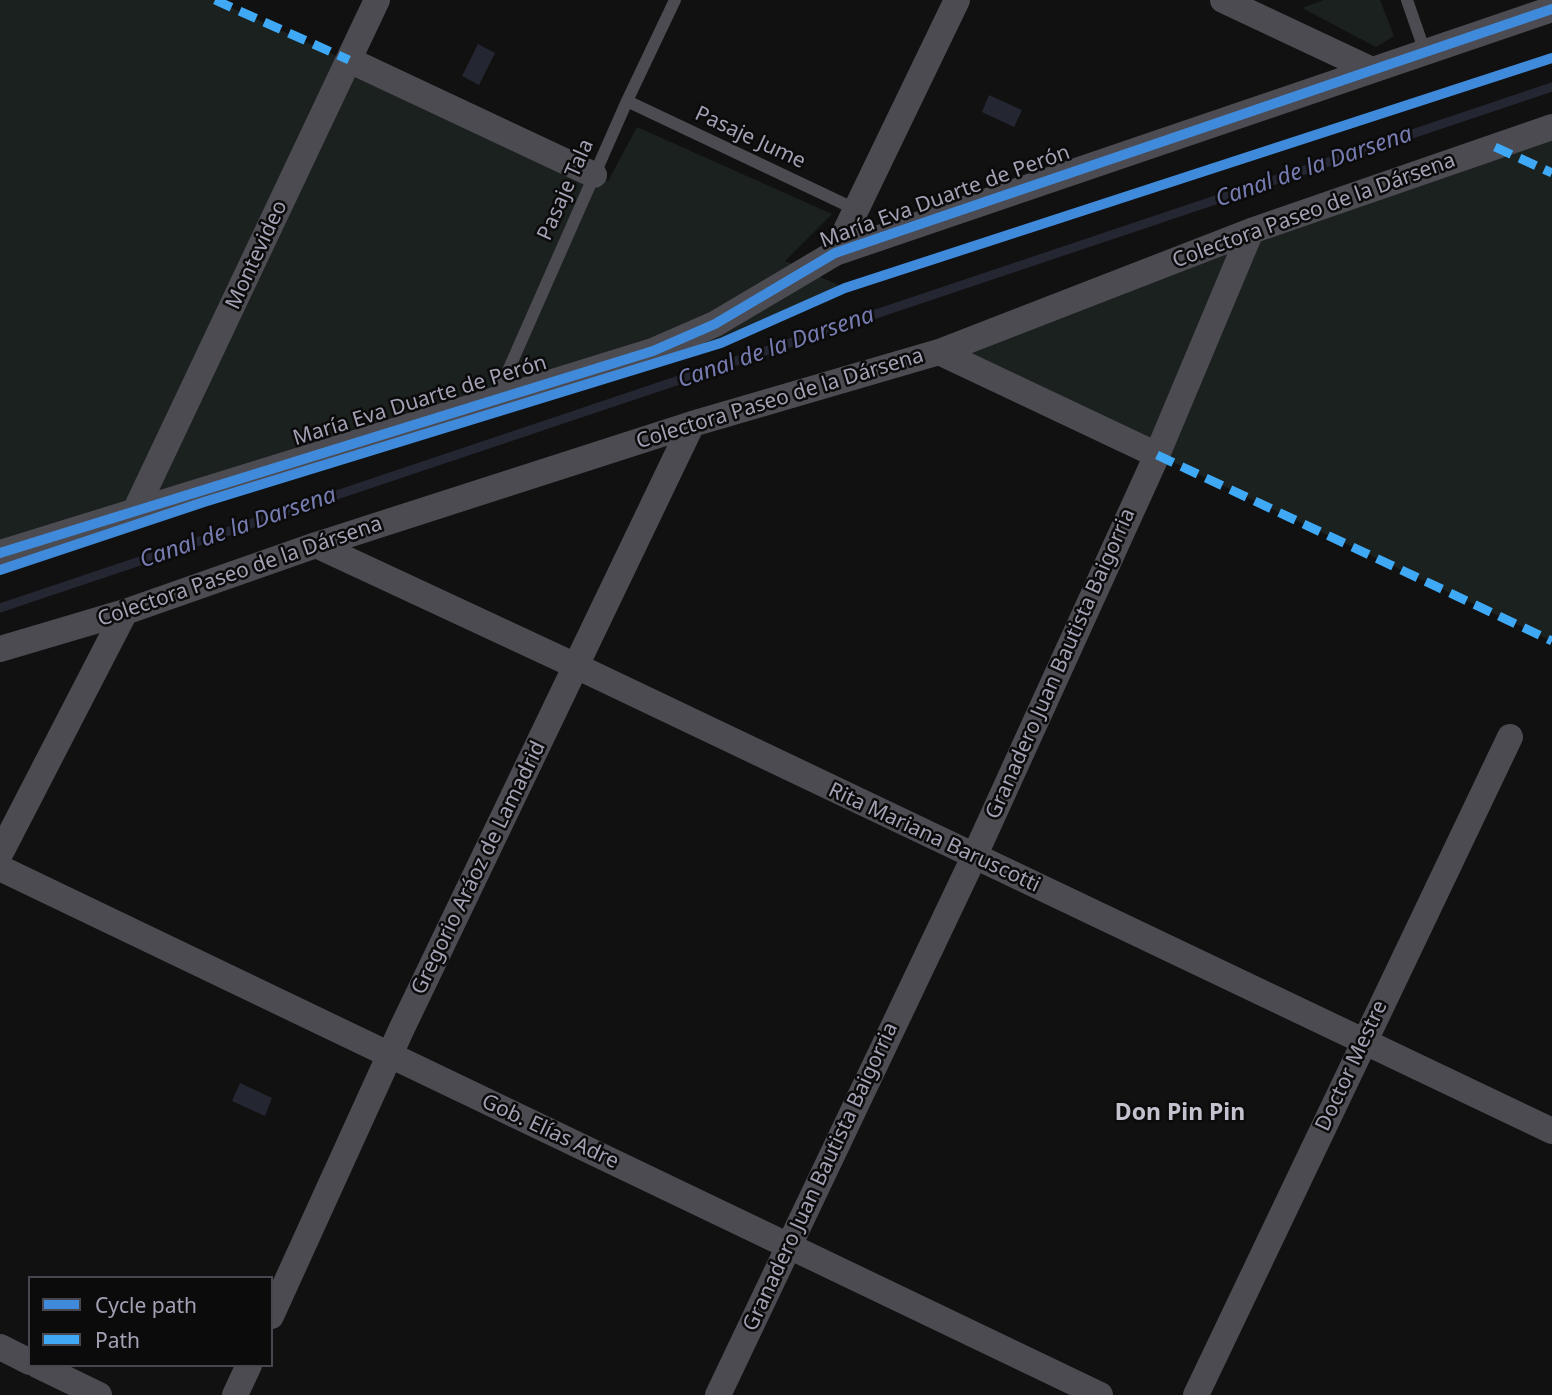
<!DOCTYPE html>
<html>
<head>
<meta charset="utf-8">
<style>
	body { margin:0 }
	#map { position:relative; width:1552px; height:1395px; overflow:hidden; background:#111; font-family:"Noto Sans",sans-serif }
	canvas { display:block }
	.legend { position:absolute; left:28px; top:1276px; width:245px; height:91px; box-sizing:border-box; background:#0c0b0c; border:2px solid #48474f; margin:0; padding:9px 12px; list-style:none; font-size:21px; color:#a3a1b3 }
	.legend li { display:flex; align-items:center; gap:14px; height:35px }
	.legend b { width:35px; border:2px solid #48474f }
</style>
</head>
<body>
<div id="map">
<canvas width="1552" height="1395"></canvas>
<ul class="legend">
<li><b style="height:9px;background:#408adc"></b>Cycle path</li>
<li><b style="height:9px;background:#3fa9f5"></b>Path</li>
</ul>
</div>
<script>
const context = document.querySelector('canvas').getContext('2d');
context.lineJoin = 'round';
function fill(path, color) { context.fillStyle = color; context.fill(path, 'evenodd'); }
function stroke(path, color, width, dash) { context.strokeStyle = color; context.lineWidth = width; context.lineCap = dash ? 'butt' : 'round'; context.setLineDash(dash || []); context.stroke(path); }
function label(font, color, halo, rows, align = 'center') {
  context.font = font + ' "Noto Sans",sans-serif'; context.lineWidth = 5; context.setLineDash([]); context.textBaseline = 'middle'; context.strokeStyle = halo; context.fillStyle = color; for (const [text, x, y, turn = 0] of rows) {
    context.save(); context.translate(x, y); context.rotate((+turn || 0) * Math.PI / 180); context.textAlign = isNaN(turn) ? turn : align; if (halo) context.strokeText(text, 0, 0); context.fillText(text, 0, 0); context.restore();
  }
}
const green = new Path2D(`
	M0 0H215L608 181 637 127 832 214 785 261 845 288 721 343 204 502 0 570Z
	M1324 0H1380L1394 36 1376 47 1302 8Z
	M1552 127V641L939 352Z`);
const water = new Path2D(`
	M478 44 495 53 479 85 462 76Z
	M989 95 1022 110 1014 127 982 112Z
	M240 1083 272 1098 265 1116 232 1101Z`);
const stream = new Path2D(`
	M0 608 1552 87`);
const lane = new Path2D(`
	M1407 0 1425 52
	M627 101 857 210
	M496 398 627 101 675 0`);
const street = new Path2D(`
	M1223 0 1372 70
	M349 60 594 175
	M835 253 957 0
	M939 352 1157 455
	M136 509 377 0
	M316 545 576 666 1552 1131
	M0 553 653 351 715 324 835 253 1552 9
	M0 649 125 612 316 545 692 424 939 352 1251 231 1552 127
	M0 854 125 612
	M0 868C366 1045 734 1217 1100 1395
	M271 1316 402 1028 692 424
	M0 1347 30 1362
	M37 1365 99 1395
	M235 1395 249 1365
	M718 1395 974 857 1157 455 1251 231
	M1196 1395 1510 737`);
const quiet = new Path2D(`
	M215 0 349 60
	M1495 147 1552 173
	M1157 455 1552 641`);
const cycleway = new Path2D(`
	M0 553 653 351 715 324 835 253 1552 9
	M0 570 204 502 721 343 845 288 1552 58`);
const streetNames = [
	["Pasaje Jume",750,138,25],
	["Pasaje Tala",566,190,-66],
	["María Eva Duarte de Perón",945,197,-20],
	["Colectora Paseo de la Dársena",1314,211,-20],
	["Montevideo",257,255,-65],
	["Colectora Paseo de la Dársena",780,399,-17],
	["María Eva Duarte de Perón",420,401,-17],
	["Colectora Paseo de la Dársena",240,572,-19],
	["Granadero Juan Bautista Baigorria",1061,664,-66],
	["Rita Mariana Baruscotti",934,838,25],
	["Gregorio Aráoz de Lamadrid",479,868,-64],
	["Doctor Mestre",1352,1066,-65],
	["Gob. Elías Adre",550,1132,25],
	["Granadero Juan Bautista Baigorria",821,1177,-65]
];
const waterNames = [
	["Canal de la Darsena",1314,167,-19],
	["Canal de la Darsena",776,348,-19],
	["Canal de la Darsena",238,528,-19]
];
const neighbourhoodNames = [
	["Don Pin Pin",1180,1113]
];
fill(green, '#1b211f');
fill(water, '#242632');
stroke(stream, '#242632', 9);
stroke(lane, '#4b4b51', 12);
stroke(street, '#4b4b51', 26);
stroke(quiet, '#3fa9f5', 9, [18, 9]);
stroke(cycleway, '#408adc', 10);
label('21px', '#a3a1b3', '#0c0b0c', streetNames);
label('italic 23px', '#767bb0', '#0c0b0c', waterNames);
label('bold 23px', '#c4c2cf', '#0c0b0c', neighbourhoodNames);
</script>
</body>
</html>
